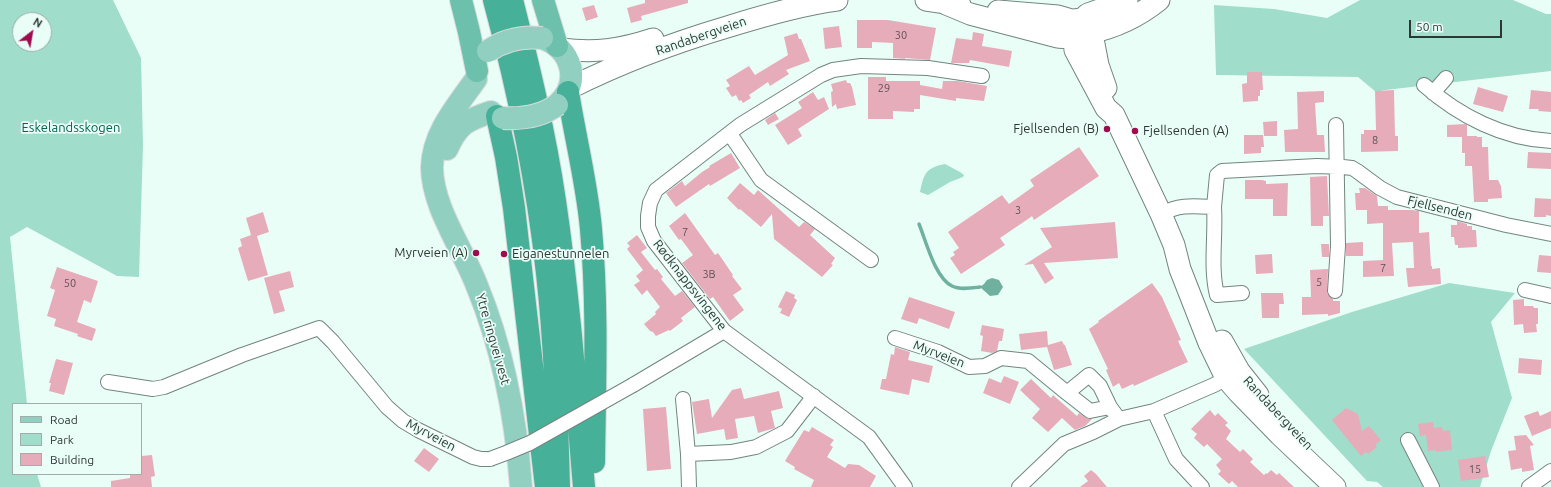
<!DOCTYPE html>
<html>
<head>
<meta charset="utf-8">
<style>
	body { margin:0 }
	#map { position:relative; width:1551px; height:487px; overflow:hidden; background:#eafef8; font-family:Ubuntu,sans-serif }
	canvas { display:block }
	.legend { position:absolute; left:12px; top:403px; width:130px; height:72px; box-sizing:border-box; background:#eafef8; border:1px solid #9faeaa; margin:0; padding:5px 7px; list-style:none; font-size:12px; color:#2f3735 }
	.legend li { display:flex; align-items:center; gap:8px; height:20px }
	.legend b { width:20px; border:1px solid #9faeaa }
	.north { position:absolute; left:12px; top:12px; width:40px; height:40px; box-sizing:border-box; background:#eafef8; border:1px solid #9faeaa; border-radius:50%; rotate:31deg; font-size:11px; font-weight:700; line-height:16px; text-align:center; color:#2f3735 }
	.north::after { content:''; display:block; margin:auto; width:14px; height:18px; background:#a00a4e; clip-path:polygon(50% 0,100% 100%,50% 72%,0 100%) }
	.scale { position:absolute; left:1409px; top:20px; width:93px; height:18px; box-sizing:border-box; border:2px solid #2f3735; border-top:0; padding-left:5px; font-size:12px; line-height:14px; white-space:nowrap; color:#2f3735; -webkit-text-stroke:3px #eafef8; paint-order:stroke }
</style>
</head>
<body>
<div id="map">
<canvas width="1551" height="487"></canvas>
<ul class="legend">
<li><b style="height:5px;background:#91d0c1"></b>Road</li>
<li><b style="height:11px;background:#a0ddcb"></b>Park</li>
<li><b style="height:11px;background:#e7acba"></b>Building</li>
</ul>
<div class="north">N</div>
<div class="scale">50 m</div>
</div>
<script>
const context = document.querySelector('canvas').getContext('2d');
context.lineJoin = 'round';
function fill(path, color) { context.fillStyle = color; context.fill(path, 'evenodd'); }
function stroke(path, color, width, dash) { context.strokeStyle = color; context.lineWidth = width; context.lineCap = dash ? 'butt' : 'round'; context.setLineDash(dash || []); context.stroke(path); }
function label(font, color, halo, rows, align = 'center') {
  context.font = font + ' Ubuntu,sans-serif'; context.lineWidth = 3.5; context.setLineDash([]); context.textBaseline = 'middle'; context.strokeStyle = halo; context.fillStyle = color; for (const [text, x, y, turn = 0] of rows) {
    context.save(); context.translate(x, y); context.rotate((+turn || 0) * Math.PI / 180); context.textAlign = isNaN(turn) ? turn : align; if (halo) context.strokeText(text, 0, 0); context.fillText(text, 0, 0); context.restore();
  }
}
const green = new Path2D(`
	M0 0H113L141 58 143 145 139 277 117 276 27 227 10 237 27 404H13V474H37L41 487H0ZM20 20H44V44H20Z
	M1360 0H1513L1546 14H1551V71L1385 90 1376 92 1358 77 1216 75 1214 5 1274 9 1327 18Z
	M945 164 960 172 964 175 963 177 950 182 928 195 920 192C924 174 925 168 945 164Z
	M1449 283 1515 293 1491 322 1512 398 1491 451 1480 487H1383L1377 482 1367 481 1244 349 1352 312Z`);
const water = new Path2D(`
	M992 278 999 280 1003 287 998 295 990 296 980 287 984 284 987 280Z`);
const stream = new Path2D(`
	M919 224C926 241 935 278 952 286 960 290 971 288 980 287`);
const building = new Path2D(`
	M645 0H688V3L641 16 642 20 631 23 627 8 645 3Z
	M594 5 598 17 586 21 582 8Z
	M857 20H888L936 28 930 60 905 58V59L893 58V43L872 42V48H857Z
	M839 26 842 47 825 49 823 28Z
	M973 32 984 34 982 46 1012 51 1009 67 970 60 969 63H951L956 38 972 40Z
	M797 33 799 39H801L810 61 786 70 789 74 770 86 768 82 749 95 751 98 743 103 741 100 739 101 736 95 732 97 726 88 730 86 726 80 749 66 755 75 788 55 784 37Z
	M1247 72H1262L1263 90H1260V96H1258V101L1243 102 1242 84 1247 83Z
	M868 77H886V81H920V85L942 89 943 81H958L987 86 984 101 956 98V101L920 95V109H914V112L893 111V119H868Z
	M846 80 847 83H850L852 87 856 105 837 109 836 104 832 107 831 92 833 91 831 84Z
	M1478 87 1508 96 1503 112 1473 104Z
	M1394 90 1395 136H1398V151L1361 152V134H1364V130H1376L1375 91Z
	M1531 90 1551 92V112L1538 111 1539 109H1529Z
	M1324 91V102L1315 103 1317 135H1324L1325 152H1285L1284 130 1298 129 1297 92Z
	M813 92 818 100 824 97 829 109 798 129 802 136 788 145 775 125 802 108 798 102Z
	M775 113 779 119 768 125 765 120Z
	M1277 121V136H1264L1263 122Z
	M1465 124 1467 125V136H1477V137H1482V147H1488L1489 180H1498L1501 186 1502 198 1488 199V202H1474L1472 166H1465V153H1462V137H1447V125Z
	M1244 135H1263L1264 147H1261V153L1244 154Z
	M1079 147 1099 176 1034 220 1032 216 1031 217 1000 238 1005 245 961 274 950 258 955 255 953 252 959 248 948 232 1002 195 1009 204 1034 186 1030 180Z
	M1528 152 1551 153V169L1527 168Z
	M731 153 740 168 710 186 709 184 676 207 666 193 682 181 685 186 702 172 710 167 709 166Z
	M1327 176 1329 216H1323V226H1311L1310 177Z
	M1245 180H1262L1266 181V184L1288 183 1287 216H1273V199H1245Z
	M740 183 754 195 758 190 799 227 804 222 815 229 810 235 835 258 831 264 833 265 822 277 774 239 772 214 761 227 740 209 739 210 727 198Z
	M1359 188H1365L1377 196 1378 206H1388V210H1412L1419 211V233L1429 232 1431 266H1432V269L1440 268 1441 284 1408 287 1406 268H1414L1413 242 1392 243 1394 276 1363 277V261L1383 260V223L1367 224V210H1356L1355 193H1360Z
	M1535 198 1551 199V216L1546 215V217H1534Z
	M263 212 269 232 257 236 268 275 248 281 238 248 242 246 240 239 251 235 246 218Z
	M685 213 715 255 718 253 733 275 732 276 742 289 733 295 744 310 730 321 713 297 710 299 682 263 693 255 681 239 679 240 669 226Z
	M1457 221 1467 224V226H1472V230H1476L1477 247 1458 248V245H1455L1454 237H1451V225H1457Z
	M1115 222 1118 258 1044 263 1054 278 1045 284 1033 264 1024 265 1052 247 1040 228Z
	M637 235 647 248 641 252 655 270 657 269 663 277 661 279 675 296 682 291 695 307 681 318 683 321 670 331 669 330 656 336 653 332 650 331 644 324 656 314 655 312 660 307 647 290 642 295 634 285 640 281 636 276 643 270 627 249 630 246 627 243Z
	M1363 242V256H1346V243Z
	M1321 244H1329V257H1322Z
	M1272 254 1273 273 1256 274 1255 255Z
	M1539 255 1551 256V273L1537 272Z
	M57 267 98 281 91 303 84 300 77 322 96 329 92 341 77 336 78 334 54 326 56 319 47 316 55 290 50 288Z
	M1328 269 1327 294 1333 299V301H1340V313L1328 316V314L1302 315V297H1311L1310 270Z
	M290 271 294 287 279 291 285 311 274 314 264 278Z
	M1152 283 1162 297 1181 340 1178 341 1188 362 1134 386 1133 384 1122 389 1119 383 1113 387 1106 370 1108 369 1089 329 1099 322 1098 321Z
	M786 291 795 295 794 298 797 300 789 317 780 313 782 309 778 307Z
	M1261 293H1283L1284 304H1279V318H1262Z
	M909 297 955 312 949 329 919 318 917 324 901 319Z
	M1524 299V306H1533L1534 308H1538V324H1536L1537 332 1524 333 1523 324 1514 325 1513 300Z
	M982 325 1004 329 1002 341H999L997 351 992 353 981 351 983 336 980 335Z
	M1047 331 1048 345 1062 341 1064 345H1065L1072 365 1054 370 1047 347 1021 350 1019 334Z
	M895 347 910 352 908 360 933 366 929 383 912 379 909 395 880 389 882 379H886L891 354 894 355Z
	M1519 358 1542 360 1541 375 1518 373Z
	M56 359 73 363 64 395 49 391 51 383H49Z
	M1004 376 1019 382 1010 404 983 393 989 378 1001 383Z
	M1031 379 1051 398 1053 395 1077 416 1079 413 1088 419H1092L1085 426 1075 430 1062 418 1048 432 1032 418 1040 409 1020 390Z
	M741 388 744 399 779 391 783 408 771 411 775 428 758 433 754 416 735 419 738 438 726 440 724 429 697 434 692 402 709 399 712 418 732 390Z
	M666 407 671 469 647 471 643 409Z
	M1346 408 1358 414 1362 431 1369 426 1381 440 1375 445 1377 447 1368 454 1366 452 1361 456 1332 420Z
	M1210 410 1215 416 1218 413 1228 423 1225 425 1231 431 1226 439 1240 452 1243 449 1253 459 1250 462 1264 475 1266 473 1267 474 1271 470 1277 475 1279 473 1294 487H1238L1232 481 1229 484 1218 474 1221 471 1216 465 1222 459 1207 444 1204 447 1194 438 1197 434 1191 429Z
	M1538 411 1540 416 1551 411V428L1532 436 1524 416Z
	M1433 422 1434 428 1442 427 1443 431 1450 430 1452 450 1436 452V450L1428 451 1426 435 1420 436 1418 424Z
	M812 427 834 440 830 445 833 447 827 457 845 468 848 464 859 465 876 476 870 487H811L814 480 794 469 795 467 785 461 804 430 809 432Z
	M1526 435 1534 445 1530 446 1534 470 1522 472V468L1511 470 1508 451 1516 450 1514 436Z
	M424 448 439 459 429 472 414 461Z
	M152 455 155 476 151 477 152 487H111V481L130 478V474H141V456Z
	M1485 456 1489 477 1461 481 1458 460Z
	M1091 470 1096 474 1107 487H1080L1088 481 1084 476Z`);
const minor = new Path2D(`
	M1424 85C1459 116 1504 139 1551 141
	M1433 93 1446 78
	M730 134 761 180 871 260
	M1214 207C1216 235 1210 267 1217 295L1242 293
	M1161 214C1180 204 1193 206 1214 207L1217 175 1222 171 1317 166 1343 167 1352 168 1357 171 1380 188 1397 197 1506 225 1551 234
	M1525 290 1551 296
	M1335 291 1338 246 1336 125
	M895 338 938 352 969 367 985 366 1001 358 1028 361 1067 393 1089 375 1100 386 1110 407 1119 419
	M108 382 153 389 164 387 242 355 319 328 333 342 387 407 403 421 418 430 473 457 481 459H490
	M633 385 724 331
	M1067 393 1090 411 1110 407
	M683 399 688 454
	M1154 411 1176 459 1202 487
	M1408 440 1432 487
	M689 487 688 454 731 452 756 447 787 431 814 396
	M905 487 869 437 724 331 654 241 648 227V216L650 203 656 190 740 125 821 75 833 70 861 66 928 68 982 76
	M1019 487 1064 444 1093 432 1119 419 1154 411 1214 385 1234 374
	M1529 487 1551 471`);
const secondary = new Path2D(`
	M926 0 960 5
	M946 4 970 14 1058 37C1062 38 1067 37 1071 39 1074 40 1075 42 1079 42 1103 39 1075 2 1067 30L1070 38
	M998 11 1058 16 1075 21
	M1080 21 1088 14 1127 0
	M1089 33C1114 28 1139 16 1159 0
	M1088 36 1094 44 1098 65 1106 88
	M1074 41 1075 50 1106 108 1114 115 1161 214 1174 245 1180 269 1209 343 1226 378 1239 393 1280 435 1335 487
	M561 49C595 53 620 50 653 39
	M570 88C620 63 673 43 727 27 762 16 799 5 837 0
	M1222 341 1239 371 1258 395`);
const primary = new Path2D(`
	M542 38C572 48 582 83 557 105
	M476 79C457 106 433 133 432 167 432 207 463 249 477 286 503 349 516 419 521 487
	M447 149C458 124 467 120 491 112`);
const trunk = new Path2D(`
	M461 0 469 32 477 71
	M543 0 557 46`);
const motorway = new Path2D(`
	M494 0C518 89 537 181 547 273 555 344 557 416 559 487
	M512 0C529 67 545 133 555 201 569 296 576 392 584 487
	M568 92C575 137 587 183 591 229 598 307 595 384 594 462
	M497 116 506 157 514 208 546 487`);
const minorBridge = new Path2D(`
	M490 459 506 453 530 443 633 385`);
const primaryBridge = new Path2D(`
	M488 51C504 40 523 36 542 38
	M503 118C522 119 541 117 557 105`);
const markers = [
	[1107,129,4,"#a00a4e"],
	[1135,131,4,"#a00a4e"],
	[476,253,4,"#a00a4e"],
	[504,254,4,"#a00a4e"]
];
const numberNames = [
	["30",901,35],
	["29",884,88],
	["8",1375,140],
	["3",1018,210],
	["7",685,232],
	["7",1383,268],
	["3B",709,274],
	["5",1319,282],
	["50",70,283],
	["15",1475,469]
];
const streetNames = [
	["Randabergveien",701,36,-19],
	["Fjellsenden",1440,208,14],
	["Rødknappsvingene",690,285,52],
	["Ytre ringvei vest",493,339,74],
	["Myrveien",939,354,21],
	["Randabergveien",1278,413,47],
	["Myrveien",431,435,28]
];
const parkNames = [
	["Eskelandsskogen",71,128]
];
const poiNames = [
	["Fjellsenden (B)",1099,129],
	["Fjellsenden (A)",1143,131,"left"],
	["Myrveien (A)",468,253],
	["Eiganestunnelen",512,254,"left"]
];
fill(green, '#a0ddcb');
fill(water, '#70b09f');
stroke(stream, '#70b09f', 3.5);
fill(building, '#e7acba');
stroke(minor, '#72857f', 16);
stroke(secondary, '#72857f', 23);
stroke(primary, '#dadbdb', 24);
stroke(trunk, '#dadbdb', 24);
stroke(motorway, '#dadbdb', 24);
stroke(minor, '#fff', 14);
stroke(secondary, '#fff', 21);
stroke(primary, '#91d0c1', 22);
stroke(trunk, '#6cc0ac', 22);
stroke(motorway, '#47b098', 22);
stroke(minorBridge, '#72857f', 16, []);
stroke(primaryBridge, '#dadbdb', 24, []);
stroke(minorBridge, '#fff', 14);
stroke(primaryBridge, '#91d0c1', 22);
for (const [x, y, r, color] of markers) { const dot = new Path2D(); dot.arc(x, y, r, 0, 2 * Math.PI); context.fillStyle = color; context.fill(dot); stroke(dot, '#eafef8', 1.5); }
label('11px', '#5d5456', null, numberNames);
label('13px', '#2f3735', '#eafef8', streetNames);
label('13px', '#086251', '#eafef8', parkNames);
label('13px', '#2f3735', '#eafef8', poiNames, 'right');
</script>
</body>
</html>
